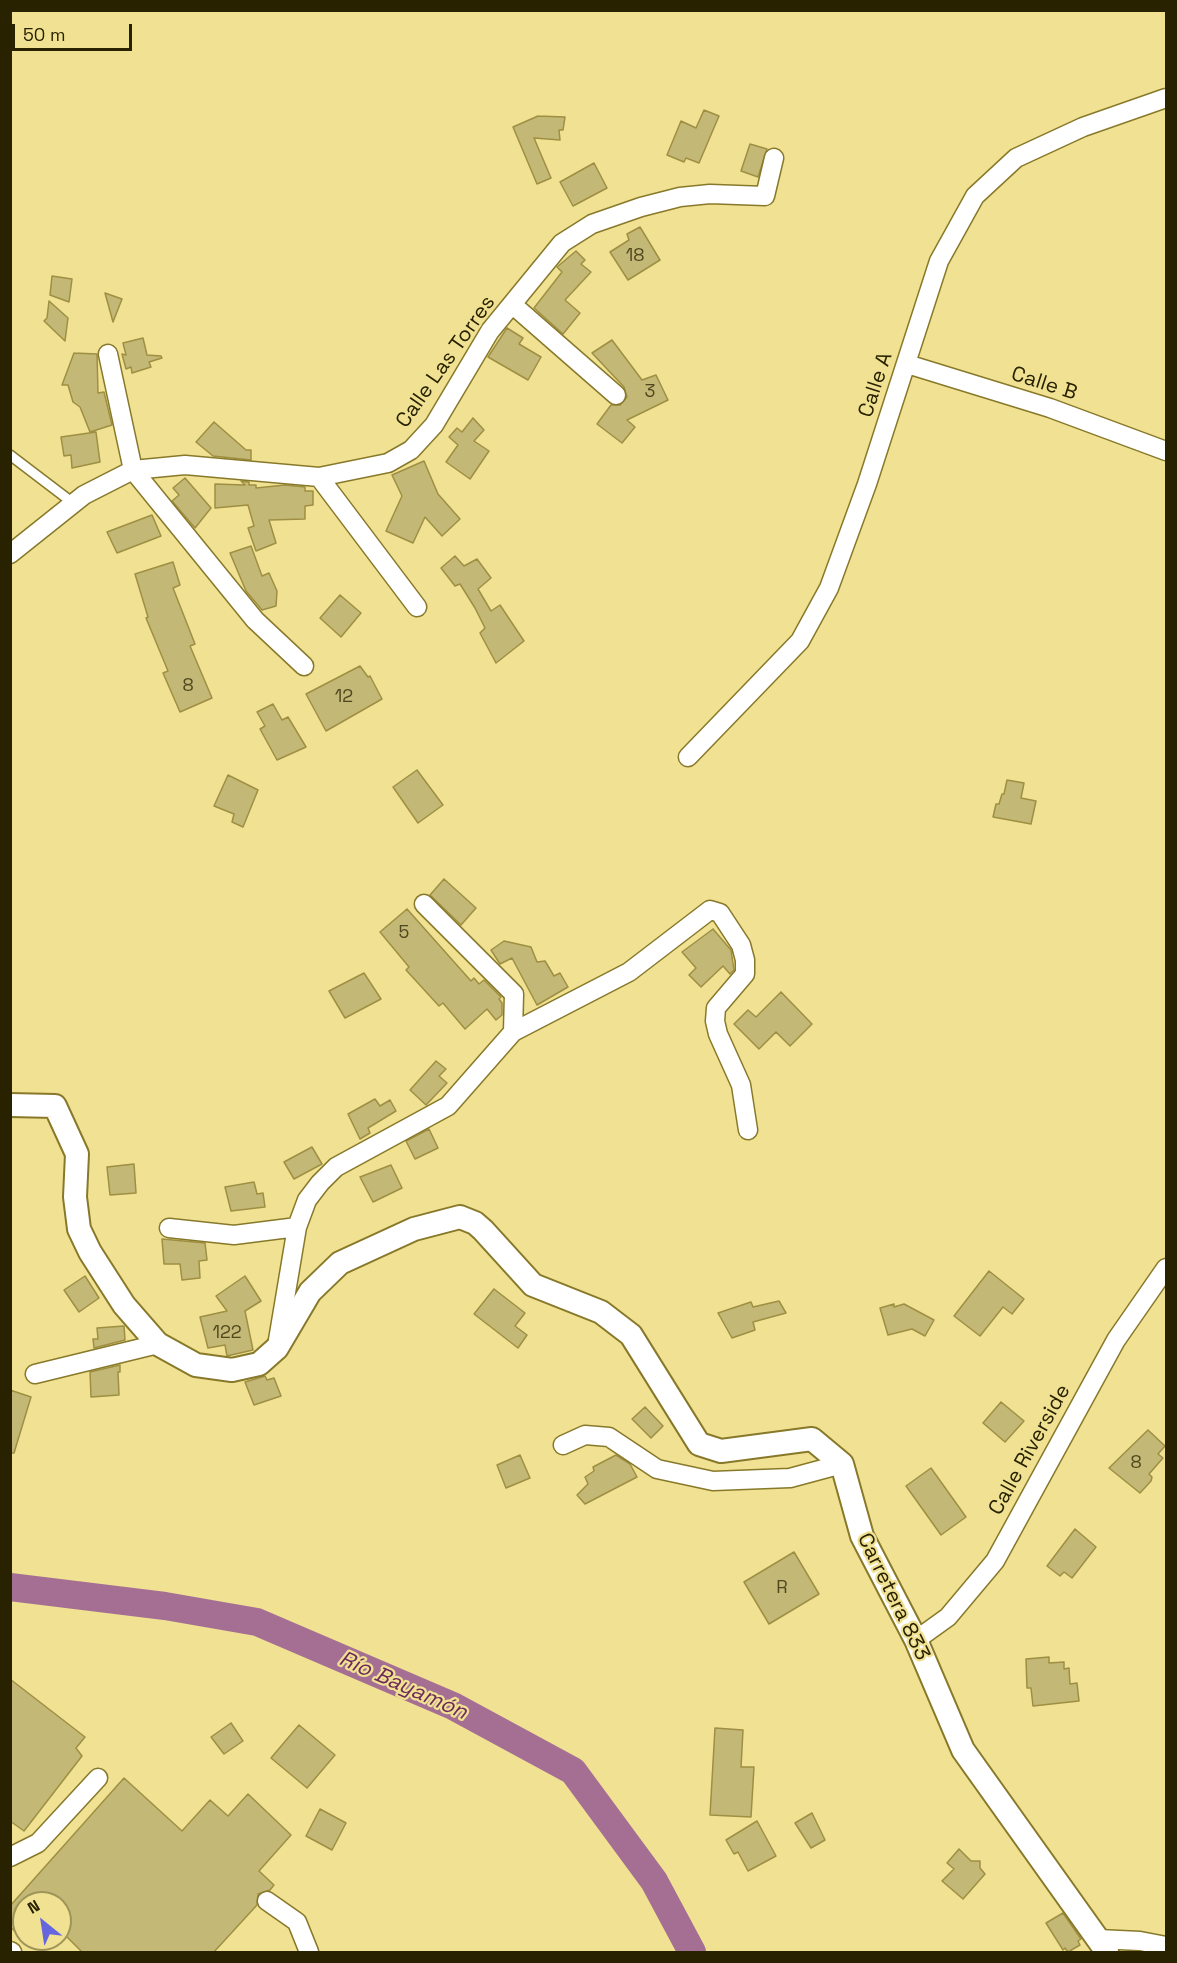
<!DOCTYPE html>
<html>
<head>
<meta charset="utf-8">
<style>
  body { margin:0 }
  #map { position:relative; width:1177px; height:1963px; overflow:hidden; background:#f0e193; font-family:"Space Grotesk",sans-serif }
  canvas { display:block }
  .frame { position:absolute; inset:0; border:12px solid #282201; pointer-events:none }
  .north { position:absolute; left:12px; top:1891px; width:60px; height:60px; box-sizing:border-box; background:#f0e193; border:2px solid #a09559; border-radius:50%; rotate:330deg; font-size:16px; font-weight:700; line-height:24px; text-align:center; color:#282201 }
  .north::after { content:''; display:block; margin:auto; width:21px; height:27px; background:#6565de; clip-path:polygon(50% 0,100% 100%,50% 72%,0 100%) }
  .scale { position:absolute; left:12px; top:24px; width:120px; height:27px; box-sizing:border-box; border:3px solid #282201; border-top:0; padding-left:8px; font-size:18px; line-height:21px; white-space:nowrap; color:#282201; -webkit-text-stroke:4px #f0e193; paint-order:stroke }
</style>
</head>
<body>
<div id="map">
<canvas width="1177" height="1963"></canvas>
<div class="frame"></div>
<div class="north">N</div>
<div class="scale">50 m</div>
</div>
<script>
const c = document.querySelector('canvas').getContext('2d');
c.lineJoin = 'round';
function shape(rows) {
  const path = new Path2D();
  for (const r of rows) {
    path.moveTo(r[0], r[1]);
    for (let i = 2; i < r.length; i += 2) path.lineTo(r[i], r[i + 1]);
  }
  return path;
}
function strokePath(path, color, width, dash) {
  c.strokeStyle = color;
  c.lineWidth = width;
  c.lineCap = dash ? 'butt' : 'round';
  c.setLineDash(dash || []);
  c.stroke(path);
}
function fill(path, color) {
  c.fillStyle = color;
  c.fill(path, 'evenodd');
}
function write(font, color, halo, rows, align = 'center') {
  c.font = font + ' "Space Grotesk",sans-serif';
  c.lineWidth = 4.5;
  c.setLineDash([]);
  c.textBaseline = 'middle';
  c.strokeStyle = halo;
  c.fillStyle = color;
  for (const [text, x, y, turn = 0] of rows) {
    c.save();
    c.translate(x, y);
    c.rotate((+turn || 0) * Math.PI / 180);
    c.textAlign = isNaN(turn) ? turn : align;
    if (halo) c.strokeText(text, 0, 0);
    c.fillText(text, 0, 0);
    c.restore();
  }
}
strokePath(shape([
  [10,1587,165,1606,257,1622,453,1706,573,1771,654,1881,692,1952]
]), '#a56f94', 28);
const building = shape([
  [704,110,719,116,699,163,686,158,684,162,667,155,681,121,696,128,704,110],
  [538,116,565,117,563,130,559,130,560,140,534,138,551,178,537,184,513,127,538,116],
  [750,144,767,149,758,177,741,171,750,144],
  [594,163,607,188,573,206,560,182,594,163],
  [640,227,660,260,628,280,610,252,629,240,627,234,640,227],
  [576,251,585,260,581,264,591,272,565,300,580,313,563,334,534,308,562,272,557,267,576,251],
  [52,276,72,279,69,302,50,295,52,276],
  [105,293,122,299,113,322,105,293],
  [49,301,68,318,65,341,44,321,47,318,49,301],
  [507,328,523,338,519,344,541,357,528,380,488,357,507,328],
  [143,338,147,355,161,356,162,358,149,362,151,367,132,373,131,367,126,369,122,354,126,355,123,343,143,338],
  [612,340,642,380,656,375,668,400,627,420,635,427,622,443,597,424,611,405,620,405,627,397,624,387,592,353,612,340],
  [74,353,97,354,98,393,104,392,112,425,90,432,80,407,73,402,68,385,62,385,74,353],
  [473,418,484,430,474,441,489,451,470,479,446,462,458,445,449,437,457,428,462,432,473,418],
  [214,422,246,450,251,450,251,460,213,456,196,442,214,422],
  [96,432,100,462,72,468,71,455,64,456,61,437,96,432],
  [424,461,438,494,460,519,442,536,425,517,413,543,386,531,402,496,392,475,424,461],
  [185,478,211,508,195,528,172,501,179,495,173,488,185,478],
  [241,481,249,482,249,485,256,485,256,488,285,485,305,487,305,491,313,491,313,505,305,506,305,519,269,520,276,543,256,551,248,528,254,526,248,505,215,508,215,484,245,485,241,481],
  [152,515,161,536,117,553,107,532,152,515],
  [251,546,262,576,269,573,277,591,276,606,262,610,246,591,230,553,251,546],
  [455,556,464,566,477,559,491,578,478,589,491,611,500,605,524,641,496,663,480,633,485,628,475,608,460,584,455,586,441,568,455,556],
  [173,562,180,585,173,588,195,644,190,646,212,698,180,712,163,673,168,671,146,618,148,617,135,574,173,562],
  [340,595,361,613,341,637,320,618,340,595],
  [360,666,368,677,370,676,382,699,326,731,306,694,360,666],
  [273,704,282,720,288,717,306,747,277,760,260,729,265,726,257,712,273,704],
  [417,770,443,805,418,823,393,787,417,770],
  [228,775,258,790,243,827,232,822,234,814,214,806,228,775],
  [1007,780,1024,783,1021,798,1036,801,1031,824,993,817,996,804,999,804,1002,794,1004,794,1007,780],
  [444,879,476,908,461,925,430,895,444,879],
  [407,909,471,981,474,978,479,984,484,980,501,997,499,999,502,1003,502,1015,496,1020,487,1009,465,1029,443,1003,439,1006,406,970,409,967,380,932,407,909],
  [713,929,731,950,734,970,730,974,723,966,701,987,689,975,696,968,682,952,713,929],
  [504,941,531,947,537,962,545,961,554,976,560,973,568,987,537,1005,512,958,500,964,491,950,504,941],
  [364,973,381,999,345,1018,329,991,364,973],
  [781,992,812,1024,790,1046,776,1032,759,1049,734,1024,748,1010,756,1017,781,992],
  [436,1061,446,1069,439,1076,447,1083,426,1105,410,1090,436,1061],
  [375,1099,380,1106,390,1100,396,1111,368,1128,370,1133,360,1139,348,1114,375,1099],
  [429,1129,438,1148,415,1159,406,1141,429,1129],
  [312,1147,322,1164,294,1179,284,1162,312,1147],
  [134,1164,136,1193,110,1195,107,1167,134,1164],
  [391,1165,402,1188,373,1202,360,1177,391,1165],
  [254,1182,257,1194,263,1193,265,1207,231,1211,225,1187,254,1182],
  [162,1239,205,1243,207,1260,199,1261,200,1278,182,1280,180,1264,164,1264,162,1239],
  [989,1271,1024,1299,1012,1314,1003,1307,980,1336,954,1316,989,1271],
  [85,1276,99,1298,79,1312,64,1290,85,1276],
  [245,1276,261,1301,245,1311,253,1350,227,1356,225,1345,208,1348,200,1317,227,1311,216,1296,245,1276],
  [494,1289,525,1313,515,1326,527,1335,518,1348,474,1314,494,1289],
  [779,1301,786,1313,753,1322,755,1330,732,1338,718,1313,751,1302,753,1307,779,1301],
  [894,1304,894,1307,904,1304,934,1320,925,1336,912,1329,888,1335,880,1308,894,1304],
  [124,1326,125,1340,94,1348,93,1339,98,1339,97,1328,124,1326],
  [120,1365,120,1372,118,1372,119,1395,91,1397,90,1372,120,1365],
  [265,1376,267,1380,274,1378,281,1396,254,1405,245,1382,265,1376],
  [10,1390,31,1397,14,1453,10,1453,10,1390],
  [1001,1402,1024,1421,1005,1442,983,1423,1001,1402],
  [645,1407,663,1426,651,1438,632,1419,645,1407],
  [1148,1430,1165,1446,1158,1454,1163,1458,1149,1474,1152,1477,1151,1481,1140,1493,1109,1468,1148,1430],
  [520,1455,530,1478,506,1488,497,1465,520,1455],
  [616,1455,630,1464,637,1477,585,1504,577,1495,588,1484,585,1477,594,1471,593,1467,616,1455],
  [931,1468,966,1517,941,1535,906,1486,931,1468],
  [1075,1529,1096,1547,1072,1578,1064,1572,1060,1576,1047,1566,1075,1529],
  [794,1552,819,1594,769,1624,744,1582,794,1552],
  [1049,1657,1049,1663,1064,1662,1064,1669,1069,1668,1070,1684,1077,1683,1079,1701,1033,1706,1031,1688,1027,1688,1026,1659,1049,1657],
  [10,1679,85,1737,76,1748,82,1756,24,1831,10,1821,10,1679],
  [231,1723,243,1741,224,1754,211,1737,231,1723],
  [299,1725,335,1755,307,1788,271,1758,299,1725],
  [715,1728,743,1730,741,1767,754,1767,751,1817,710,1815,715,1728],
  [124,1778,182,1831,210,1800,228,1816,248,1794,291,1835,259,1871,274,1885,270,1890,258,1894,257,1905,213,1953,83,1953,60,1930,60,1903,24,1903,24,1939,10,1927,10,1906,124,1778],
  [320,1809,346,1823,332,1850,306,1836,320,1809],
  [812,1813,825,1840,811,1848,795,1823,812,1813],
  [757,1821,776,1856,748,1871,738,1852,734,1854,726,1840,757,1821],
  [959,1849,971,1861,980,1861,980,1868,985,1874,963,1899,942,1881,954,1869,947,1863,959,1849],
  [1063,1913,1081,1939,1078,1941,1080,1945,1068,1952,1065,1948,1063,1950,1046,1923,1063,1913]
]);
fill(building, '#c4b877');
strokePath(building, '#9e8f42', 1.5);
const service = shape([
  [10,455,73,503]
]);
const minor = shape([
  [513,305,616,395],
  [108,354,133,470,255,620,304,666],
  [907,364,1050,408,1166,451],
  [319,477,417,607],
  [10,554,84,495,133,470,185,465,319,477,388,463,411,450,434,425,490,331,562,243,592,224,641,207,680,197,710,194,765,196,774,158],
  [688,757,800,641,829,588,867,484,939,261,975,196,1016,158,1083,127,1166,98],
  [424,904,514,994,513,1032],
  [169,1228,234,1235,297,1227],
  [278,1340,297,1227,307,1200,320,1183,336,1167,448,1106,513,1032,629,972,710,910,720,913,741,945,745,960,745,974,716,1008,715,1021,718,1034,741,1085,748,1130],
  [35,1374,158,1344],
  [563,1445,585,1435,609,1437,657,1469,713,1481,790,1478,842,1464],
  [916,1640,948,1617,995,1561,1116,1340,1166,1268],
  [10,1857,38,1843,98,1778],
  [267,1901,297,1922,309,1952],
  [1098,1939,1140,1941,1166,1946],
  [10,1951,12,1952]
]);
const tertiary = shape([
  [10,1105,55,1106,77,1154,75,1197,79,1229,90,1252,124,1305,158,1344,196,1365,232,1370,259,1364,277,1348,310,1292,340,1263,414,1229,460,1217,475,1223,483,1230,533,1285,601,1312,631,1335,699,1444,721,1451,812,1439,842,1464,862,1536,916,1640,963,1750,1107,1952]
]);
strokePath(service, '#88792a', 12);
strokePath(minor, '#88792a', 21);
strokePath(tertiary, '#88792a', 26);
strokePath(service, '#fff', 9);
strokePath(minor, '#fff', 18);
strokePath(tertiary, '#fff', 22);
write('18px', '#4f481e', null, [
  ["18",635,256],
  ["3",650,392],
  ["8",188,686],
  ["12",344,697],
  ["5",404,933],
  ["122",227,1333],
  ["8",1136,1463],
  ["R",782,1588]
]);
write('21px', '#282201', '#f0e193', [
  ["Calle Las Torres",446,362,-55],
  ["Calle B",1044,384,18],
  ["Calle A",876,385,-72],
  ["Calle Riverside",1030,1450,-61],
  ["Carretera 833",893,1597,64]
]);
write('italic 22px', '#6e2a5c', '#f0e193', [
  ["Río Bayamón",403,1686,24]
]);
</script>
</body>
</html>
